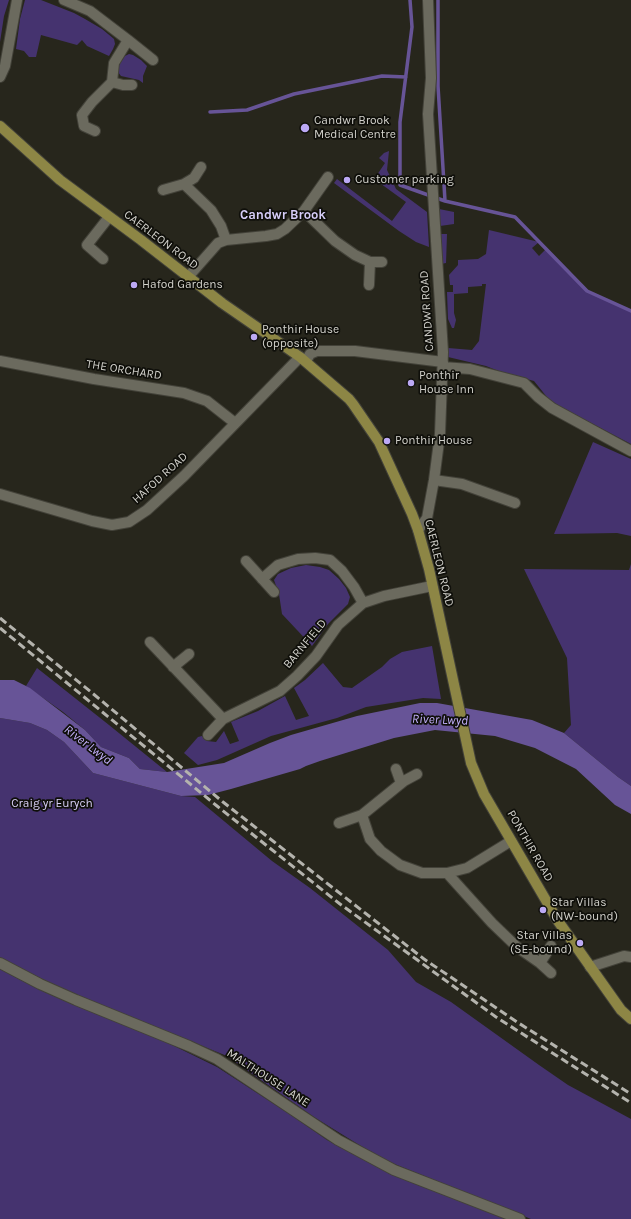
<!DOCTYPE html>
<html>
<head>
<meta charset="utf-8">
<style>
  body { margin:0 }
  canvas { display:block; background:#27261c }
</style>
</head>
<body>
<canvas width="631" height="1219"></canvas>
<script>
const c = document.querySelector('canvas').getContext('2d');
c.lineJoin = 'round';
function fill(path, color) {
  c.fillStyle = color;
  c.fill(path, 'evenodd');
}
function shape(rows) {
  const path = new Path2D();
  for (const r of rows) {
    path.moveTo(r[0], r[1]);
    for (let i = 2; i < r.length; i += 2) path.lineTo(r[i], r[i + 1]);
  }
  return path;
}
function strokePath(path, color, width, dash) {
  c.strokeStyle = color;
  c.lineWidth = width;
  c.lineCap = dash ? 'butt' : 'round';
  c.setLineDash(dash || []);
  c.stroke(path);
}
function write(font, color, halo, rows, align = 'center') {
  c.font = font + ' Karla,sans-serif';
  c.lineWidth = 3.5;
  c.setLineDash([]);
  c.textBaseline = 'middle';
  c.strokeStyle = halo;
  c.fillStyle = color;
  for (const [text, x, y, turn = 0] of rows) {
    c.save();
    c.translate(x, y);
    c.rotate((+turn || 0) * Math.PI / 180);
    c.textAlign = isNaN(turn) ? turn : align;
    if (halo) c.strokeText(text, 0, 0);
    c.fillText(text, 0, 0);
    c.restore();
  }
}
fill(shape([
  [0,0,9,0,4,16,0,42],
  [25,0,41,0,74,13,85,19,102,29,114,39,115,44,113,49,109,56,87,46,82,40,77,45,41,35,36,57,29,57,24,51,16,49,20,19],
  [129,54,133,55,141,60,147,66,143,76,143,83,139,80,121,76,118,72,119,64,125,56],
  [389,151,387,170,396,189,427,212,429,247,416,242,399,231,334,183,337,179,392,221,406,202,377,181,380,177,377,175,385,163,379,158,384,153],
  [439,209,454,212,454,224,440,226],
  [489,230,539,242,532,248,539,256,546,249,587,291,631,311,631,444,551,402,534,381,501,372,486,366,448,357,448,348,472,350,479,341,486,284,482,284,482,286,468,287,468,293,454,294,454,313,456,320,454,328,452,328,448,319,447,292,453,292,453,285,450,285,449,275,458,265,458,260,478,259,486,254],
  [440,234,447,234,446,263,441,264],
  [593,442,631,459,631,536,617,533,554,534],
  [631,564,631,786,618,777,564,733,571,725,567,658,524,569,629,570],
  [306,565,320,567,329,570,339,579,346,588,350,597,348,604,328,624,312,646,282,614,279,594,274,580,278,574,291,568],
  [432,646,441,699,423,698,366,707,337,718,271,736,217,760,198,765,184,753,198,737,202,736,207,741,216,742,224,731,230,744,239,741,231,722,258,711,285,696,296,720,309,716,294,688,305,680,323,663,343,687,352,688,382,667,390,659,402,652],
  [37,668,109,725,167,772,140,769,129,758,101,747,85,730,63,712,26,686],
  [0,718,30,723,47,730,64,742,93,773,181,796,195,797,272,861,310,888,388,950,416,982,451,1002,539,1065,568,1085,631,1119,631,1219,531,1219,382,1159,314,1117,248,1071,227,1056,62,989,0,958],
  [0,969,25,982,162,1040,217,1067,291,1115,327,1140,384,1170,485,1209,505,1219,0,1219]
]), '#45336f');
fill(shape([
  [0,680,14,680,30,688,85,730,101,747,129,758,140,769,167,772,224,763,270,743,291,735,357,716,420,703,437,703,532,720,564,733,618,777,631,786,631,814,615,805,576,769,535,748,495,736,435,730,394,738,320,761,306,766,300,769,231,789,208,795,181,796,93,773,64,742,47,730,30,723,0,718]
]), '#675497');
strokePath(shape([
  [410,0,412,27,400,122,400,185,445,201,515,217,587,291,631,311],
  [438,0,438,86,445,201],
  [210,112,247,110,294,94,382,76,406,77]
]), '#675497', 3.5);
const minor = shape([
  [64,0,90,11,128,40,114,63,112,82,92,102,82,115,84,126,95,131],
  [128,40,153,60],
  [0,77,5,66,17,0],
  [112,82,123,85,132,85],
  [184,184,194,178,201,167],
  [163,190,184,184,211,210,221,226,226,240],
  [304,211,335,241,355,255,370,262,382,262],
  [103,259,87,245,109,217],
  [188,277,218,243,226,240,266,236,277,234,285,229,304,211,328,177],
  [369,285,370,262],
  [0,361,94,379,184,393,207,401,235,423],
  [306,361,310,354,317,351,355,351,443,362],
  [443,367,470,369,524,383,538,397,552,408,631,451],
  [434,480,462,484,515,503],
  [0,494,92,521,112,525,129,522,147,510,184,476,300,357],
  [418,530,427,518,434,480,440,434,443,352,428,114,431,78,428,0],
  [246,561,274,592],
  [262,579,278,565,298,559,315,558,330,560,342,571,354,587,363,603],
  [150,642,223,719,280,691,297,676,316,656,338,625,363,603,384,596,432,586],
  [173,667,189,654],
  [208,735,223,719],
  [396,769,401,783],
  [417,774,404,781,362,815,370,839,381,851,400,865,422,873,447,873,467,868,511,841],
  [339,823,362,815],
  [447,873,492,923,517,947,540,963,551,973],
  [0,963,40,984,76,1000,189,1046,217,1059,338,1140,394,1170,520,1219],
  [540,963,551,946],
  [590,967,624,956,631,957]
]);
const major = shape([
  [0,126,60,180,141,240,222,303,300,357,349,399,353,404,379,442,412,514,418,530,429,569,471,763,484,794,558,921,621,1010,631,1019]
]);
strokePath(minor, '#434239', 12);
strokePath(major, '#434239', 12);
strokePath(minor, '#6b6a5e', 10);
strokePath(major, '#8d8645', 10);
strokePath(shape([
  [0,618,91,692,223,802,424,959,517,1022,631,1094],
  [0,628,217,806,340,904,496,1017,631,1103]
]), '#b4b3ad', 3, [8, 4]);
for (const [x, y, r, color] of [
  [305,128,5,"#bca9f5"],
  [347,180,4,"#bca9f5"],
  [134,285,4,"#bca9f5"],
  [254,337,4,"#bca9f5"],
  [411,383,4,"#bca9f5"],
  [387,441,4,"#bca9f5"],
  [543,910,4,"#bca9f5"],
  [580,943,4,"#bca9f5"]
]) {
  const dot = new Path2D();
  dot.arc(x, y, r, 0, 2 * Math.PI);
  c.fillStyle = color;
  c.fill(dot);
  strokePath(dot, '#0f0f0a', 1.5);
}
write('12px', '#d3d2cc', '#0f0f0a', [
  ["Candwr Brook",314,121],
  ["Medical Centre",314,135],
  ["Customer parking",355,180],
  ["Hafod Gardens",142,285],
  ["Ponthir House",262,330],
  ["(opposite)",262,344],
  ["Ponthir",419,376],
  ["House Inn",419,390],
  ["Ponthir House",395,441],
  ["Star Villas",551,903],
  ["(NW-bound)",551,917],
  ["Star Villas",572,936,"right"],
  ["(SE-bound)",572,950,"right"]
], 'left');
write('12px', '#d3d2cc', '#0f0f0a', [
  ["CAERLEON ROAD",161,240,37],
  ["CANDWR ROAD",427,311,-94],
  ["THE ORCHARD",124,370,9],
  ["HAFOD ROAD",160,478,-42],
  ["CAERLEON ROAD",439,563,76],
  ["BARNFIELD",305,644,-50],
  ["PONTHIR ROAD",530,846,60],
  ["MALTHOUSE LANE",268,1078,33]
]);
write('12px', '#d7cef5', '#0f0f0a', [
  ["Craig yr Eurych",52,804]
]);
write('bold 13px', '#d6cdf8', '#0f0f0a', [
  ["Candwr Brook",283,215]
]);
write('italic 13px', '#c4b1fd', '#0f0f0a', [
  ["River Lwyd",440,720,2],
  ["River Lwyd",88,745,37]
]);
</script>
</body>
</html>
